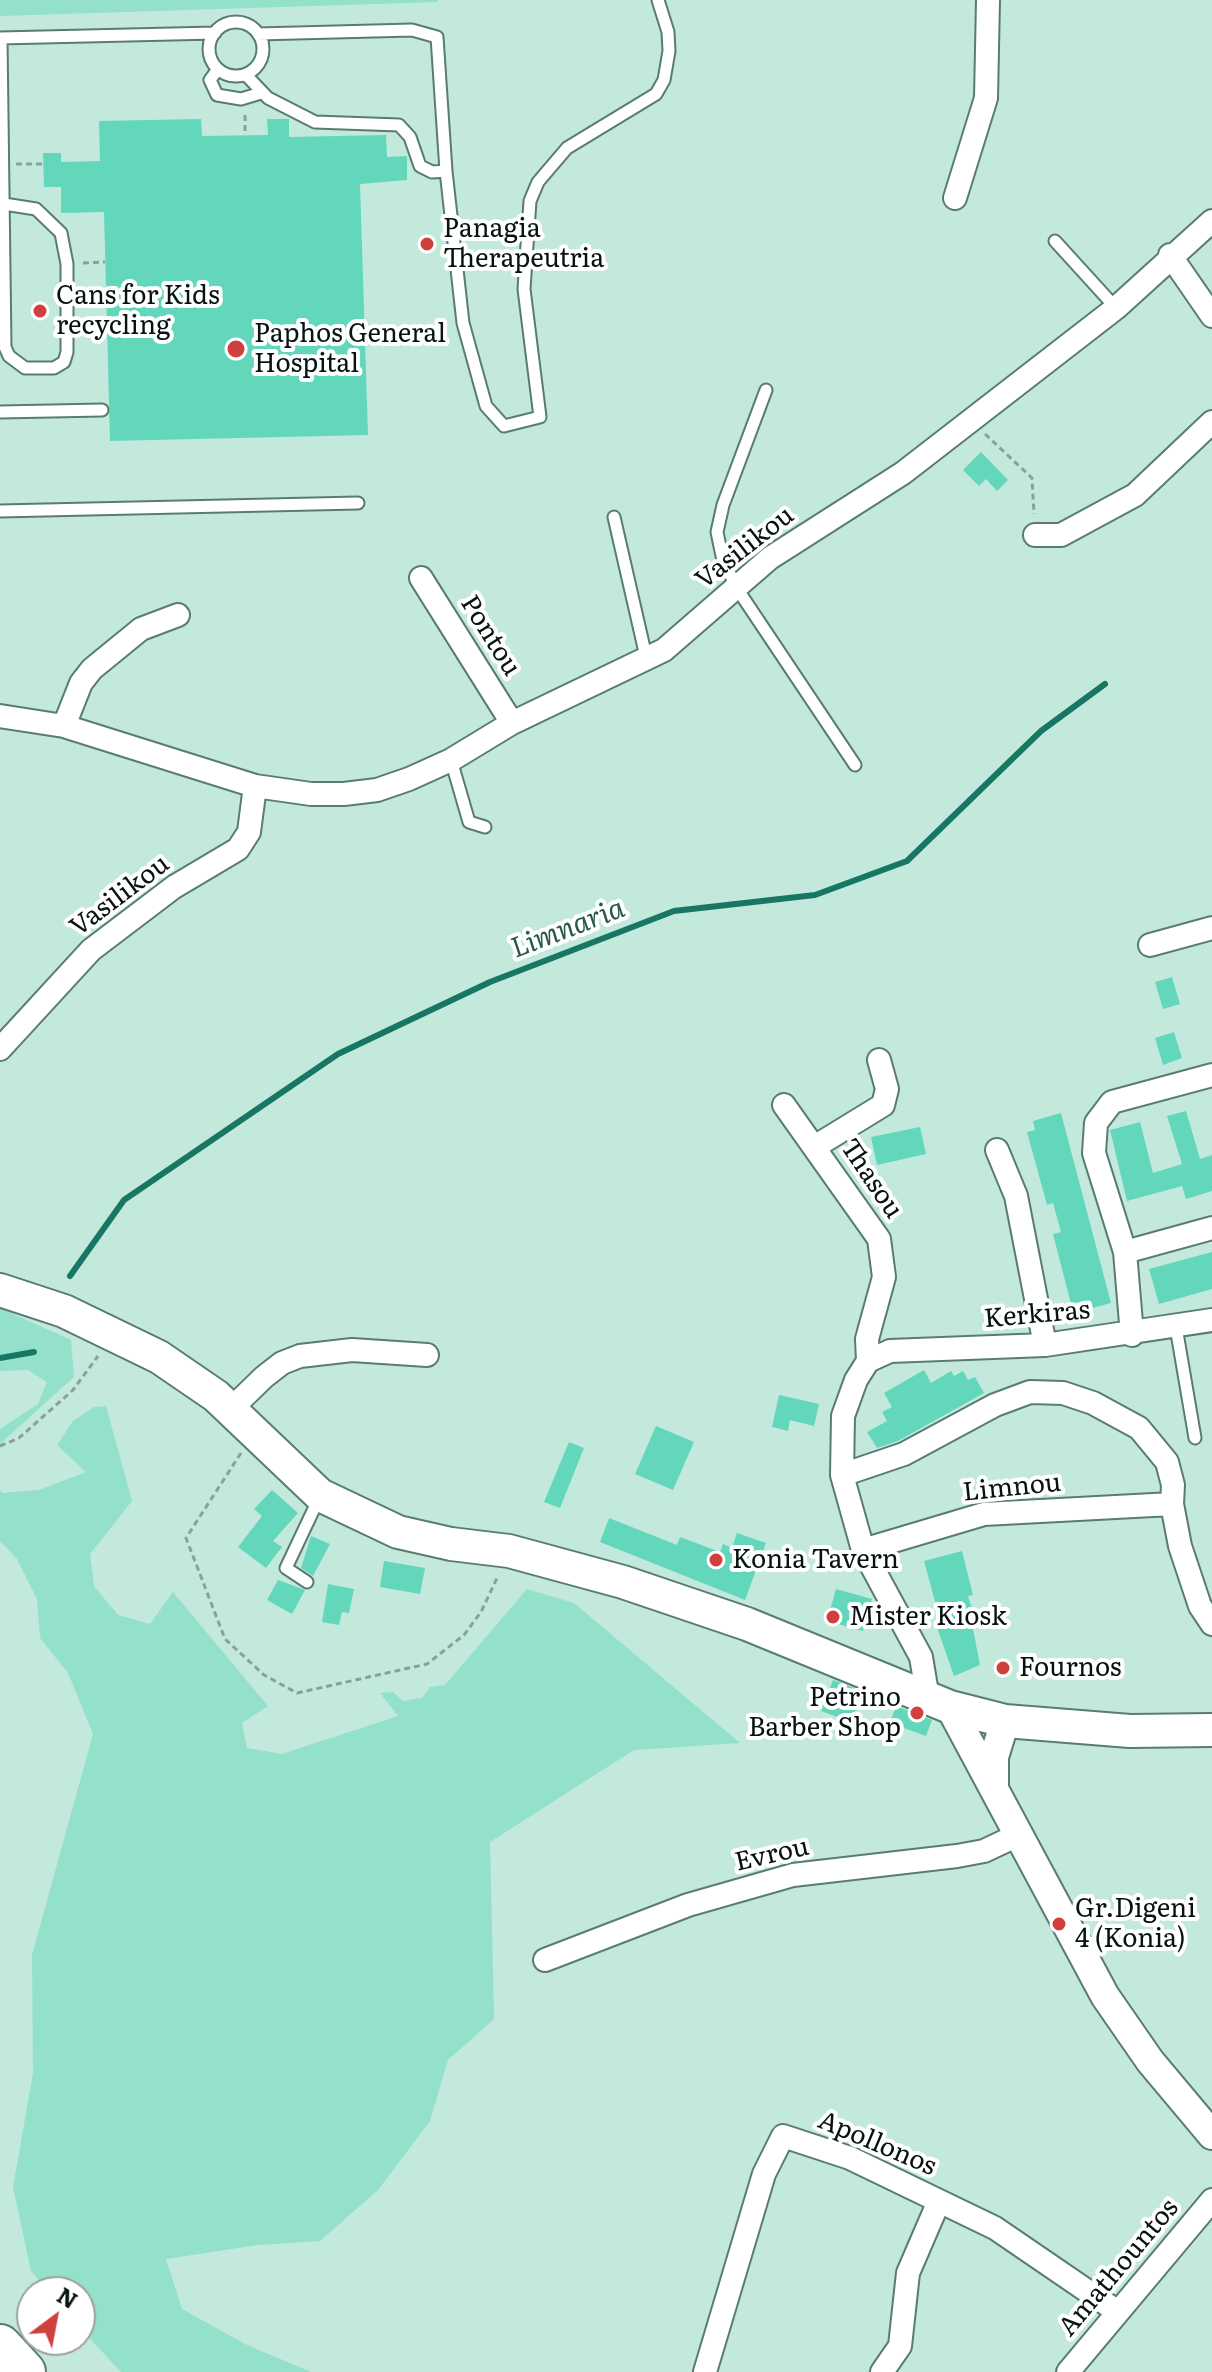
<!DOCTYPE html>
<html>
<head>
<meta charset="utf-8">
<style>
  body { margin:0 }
  #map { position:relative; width:1212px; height:2372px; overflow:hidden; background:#c3e9dd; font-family:Literata,serif }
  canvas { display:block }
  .north { position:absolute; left:16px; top:2276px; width:80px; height:80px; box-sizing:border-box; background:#fff; border:2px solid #9ba19f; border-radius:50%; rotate:32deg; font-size:22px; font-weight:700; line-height:32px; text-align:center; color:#061310 }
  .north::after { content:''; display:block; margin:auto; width:28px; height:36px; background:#cf403e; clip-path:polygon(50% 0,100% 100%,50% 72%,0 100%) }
</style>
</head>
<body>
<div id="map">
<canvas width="1212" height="2372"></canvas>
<div class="north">N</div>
</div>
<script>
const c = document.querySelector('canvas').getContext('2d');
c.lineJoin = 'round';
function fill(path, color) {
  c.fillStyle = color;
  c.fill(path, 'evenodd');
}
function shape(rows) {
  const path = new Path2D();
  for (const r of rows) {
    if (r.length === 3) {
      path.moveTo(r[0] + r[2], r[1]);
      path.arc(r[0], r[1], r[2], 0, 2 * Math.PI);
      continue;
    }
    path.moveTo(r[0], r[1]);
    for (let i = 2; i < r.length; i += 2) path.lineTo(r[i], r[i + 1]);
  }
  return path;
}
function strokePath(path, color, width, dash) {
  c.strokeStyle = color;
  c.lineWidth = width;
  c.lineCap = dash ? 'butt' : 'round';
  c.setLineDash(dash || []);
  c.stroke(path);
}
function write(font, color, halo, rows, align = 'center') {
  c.font = font + ' Literata,serif';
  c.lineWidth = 8;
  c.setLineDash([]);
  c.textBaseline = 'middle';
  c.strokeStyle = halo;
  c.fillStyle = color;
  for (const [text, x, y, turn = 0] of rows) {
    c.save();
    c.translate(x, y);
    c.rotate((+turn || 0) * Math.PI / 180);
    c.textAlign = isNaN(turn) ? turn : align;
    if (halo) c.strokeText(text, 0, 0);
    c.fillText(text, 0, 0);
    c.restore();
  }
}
fill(shape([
  [0,0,438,0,438,2,0,16],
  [0,1308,71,1340,74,1377,0,1444,0,1429,38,1404,47,1382,28,1370,0,1371],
  [106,1406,132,1501,90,1554,94,1586,118,1615,150,1624,173,1592,268,1706,242,1723,247,1748,282,1754,398,1716,380,1693,393,1692,403,1701,422,1698,430,1687,445,1685,527,1589,574,1603,740,1743,634,1750,490,1842,494,2019,448,2060,430,2121,378,2190,320,2241,258,2245,166,2259,182,2309,245,2344,311,2372,121,2372,80,2328,80,2292,49,2292,31,2271,13,2187,33,2073,32,1955,93,1734,68,1673,40,1638,37,1599,17,1559,0,1541,0,1490,2,1493,39,1490,86,1472,57,1445,73,1421,94,1407]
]), '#93e0cb');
strokePath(shape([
  [70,1276,124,1200,338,1054,490,982,674,911,815,895,907,861,1041,731,1105,684],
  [0,1358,34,1352]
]), '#187764', 6);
fill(shape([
  [201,119,202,136,268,135,267,119,289,119,289,137,386,135,387,157,407,156,407,180,360,184,368,435,110,441,104,212,61,213,61,187,44,187,43,153,61,153,61,162,100,161,99,121],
  [981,452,1008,480,997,491,986,479,979,486,963,470],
  [1172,977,1180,1004,1163,1009,1155,982],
  [1174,1032,1182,1058,1163,1065,1155,1038],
  [1186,1111,1200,1159,1212,1155,1212,1191,1186,1199,1182,1186,1127,1201,1110,1130,1140,1122,1153,1173,1182,1164,1167,1116],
  [1061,1113,1111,1303,1081,1311,1079,1302,1071,1304,1053,1234,1061,1232,1053,1203,1047,1205,1027,1132,1035,1130,1033,1121],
  [920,1127,926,1154,877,1165,871,1137],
  [1212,1252,1212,1289,1159,1304,1149,1269],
  [924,1370,931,1383,951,1371,954,1376,963,1371,968,1380,975,1377,984,1393,898,1441,877,1448,867,1432,887,1421,882,1412,892,1407,884,1393],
  [779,1395,819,1404,814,1426,790,1420,788,1431,772,1427],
  [656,1426,694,1442,673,1490,635,1474],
  [569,1442,584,1448,560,1508,544,1502],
  [272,1490,298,1513,273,1541,282,1547,266,1568,238,1547,262,1516,254,1509],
  [609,1518,677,1545,680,1537,720,1552,723,1544,732,1548,737,1533,766,1543,745,1600,600,1542],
  [311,1536,330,1544,313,1576,301,1568],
  [962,1551,973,1595,968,1596,978,1626,973,1629,980,1665,954,1676,935,1622,940,1620,924,1561],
  [384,1561,425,1568,420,1594,380,1587],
  [278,1580,305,1590,292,1614,267,1600],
  [328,1584,354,1589,349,1613,342,1612,339,1625,322,1622],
  [836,1589,872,1599,863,1631,827,1621],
  [833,1680,862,1691,851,1722,821,1711],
  [896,1706,932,1720,926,1736,890,1723]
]), '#63d7bb');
const service = shape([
  [236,49,27],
  [258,34,412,30,437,37,446,171,463,323,486,406,504,426,540,417,524,289,530,201,538,182,567,148,656,94,664,80,669,51,668,32,658,0],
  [0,38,215,33],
  [1,38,5,347,9,356,25,368,54,368,64,362,67,352,67,264,61,233,36,209,4,204],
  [218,69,210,80,217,95,241,99,261,93],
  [246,75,268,98,315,122,399,125,410,137,420,166,432,172,446,171],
  [1055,241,1116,308],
  [766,390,723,505,717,532,722,556,736,587,855,765],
  [0,412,102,410],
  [0,511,358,503],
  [614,517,647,661],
  [451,760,469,822,485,827],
  [1176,1327,1195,1438],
  [307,1582,286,1568,320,1496]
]);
const minor = shape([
  [955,198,986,98,988,0],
  [1170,255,1212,316],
  [1035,535,1061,535,1135,495,1212,422],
  [421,578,512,723],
  [0,716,64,726,255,786,311,794,344,794,377,790,409,779,451,760,512,723,664,650,770,558,903,473,1116,308,1212,221],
  [64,726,81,683,92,669,141,629,178,615],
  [1150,945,1212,928],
  [0,1049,91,950,174,887,238,849,249,832,255,786],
  [784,1105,879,1239,884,1277,867,1339,868,1361,856,1380,843,1416,842,1475,863,1550,921,1657,928,1699],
  [816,1146,883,1105,887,1089,879,1060],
  [997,1150,1016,1196,1045,1345],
  [1125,1252,1212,1228],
  [1132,1335,1125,1252,1094,1153,1096,1123,1112,1102,1212,1075],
  [868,1361,890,1351,1045,1345,1212,1320],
  [231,1409,264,1377,282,1363,300,1356,352,1350,427,1355],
  [842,1475,904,1454,995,1405,1030,1392,1063,1393,1093,1403,1139,1428,1167,1462,1173,1485,1172,1504,1180,1546,1200,1606,1212,1624],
  [863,1550,984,1514,1172,1504],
  [545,1960,688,1905,793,1875,957,1856,984,1851,1018,1835],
  [705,2372,764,2174,783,2136,850,2158,995,2228,1118,2312],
  [882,2372,900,2346,908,2273,939,2201],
  [1068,2372,1212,2200]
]);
const tertiary = shape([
  [950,1707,1105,1996,1150,2061,1212,2135],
  [994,1787,994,1757,1005,1721]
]);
const secondary = shape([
  [0,1290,64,1311,159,1357,216,1396,320,1495,398,1532,451,1544,509,1551,623,1582,747,1624,950,1707,1005,1721,1130,1731,1212,1730]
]);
const motorway = shape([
  [0,2346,24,2372]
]);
strokePath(service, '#597c72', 15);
strokePath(minor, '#597c72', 26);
strokePath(tertiary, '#597c72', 32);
strokePath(secondary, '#597c72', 36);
strokePath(motorway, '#597c72', 46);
strokePath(shape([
  [245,115,245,135],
  [16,164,43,164],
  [83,263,105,262],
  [985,434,1032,478,1034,514],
  [0,1446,19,1438,73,1390,98,1356],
  [241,1453,186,1538,225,1639,264,1675,297,1693,427,1664,464,1635,481,1612,498,1576]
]), '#86a39a', 3, [6, 4]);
strokePath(service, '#fff', 11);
strokePath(minor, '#fff', 22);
strokePath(tertiary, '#fff', 28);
strokePath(secondary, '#fff', 32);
strokePath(motorway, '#fff', 42);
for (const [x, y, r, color] of [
  [427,244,8,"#cf403e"],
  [40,311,8,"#cf403e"],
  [236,349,10,"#cf403e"],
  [716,1560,8,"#cf403e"],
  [833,1617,8,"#cf403e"],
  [1003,1668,8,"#cf403e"],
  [917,1713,8,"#cf403e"],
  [1059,1924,8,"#cf403e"]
]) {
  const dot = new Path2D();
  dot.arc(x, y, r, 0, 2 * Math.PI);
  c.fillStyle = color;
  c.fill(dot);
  strokePath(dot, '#fff', 3);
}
write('26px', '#061310', '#fff', [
  ["Panagia",443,229],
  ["Therapeutria",443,259],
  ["Cans for Kids",56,296],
  ["recycling",56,326],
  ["Paphos General",254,334],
  ["Hospital",254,364],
  ["Konia Tavern",732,1560],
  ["Mister Kiosk",849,1617],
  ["Fournos",1019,1668],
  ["Petrino",901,1698,"right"],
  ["Barber Shop",901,1728,"right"],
  ["Gr.Digeni",1075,1909],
  ["4 (Konia)",1075,1939]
], 'left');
write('26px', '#061310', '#fff', [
  ["Vasilikou",745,548,-38],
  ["Pontou",490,636,58],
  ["Vasilikou",120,896,-37],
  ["Thasou",871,1179,56],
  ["Kerkiras",1037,1315,-5],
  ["Limnou",1012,1488,-6],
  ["Evrou",772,1855,-13],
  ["Apollonos",877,2144,23],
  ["Amathountos",1119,2268,-50]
]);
write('italic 28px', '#28594d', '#fff', [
  ["Limnaria",568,929,-21]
]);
</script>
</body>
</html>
